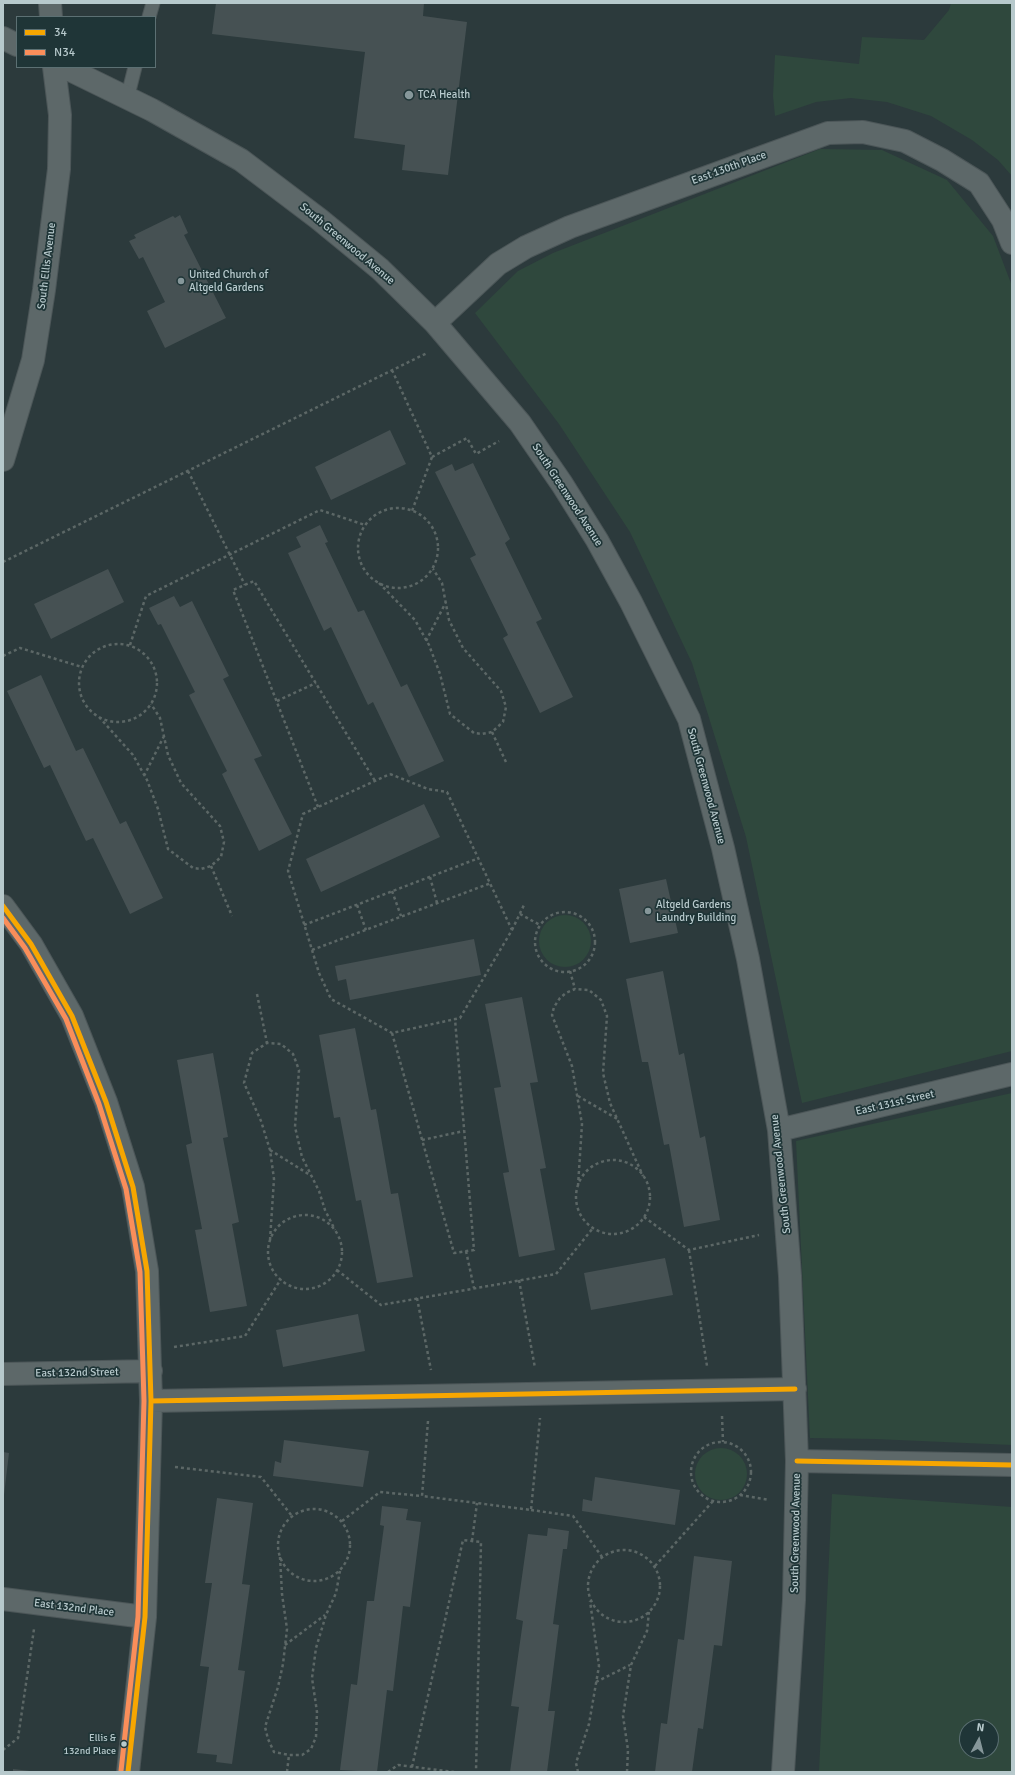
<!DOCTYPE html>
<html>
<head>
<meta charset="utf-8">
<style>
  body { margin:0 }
  #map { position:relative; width:1015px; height:1775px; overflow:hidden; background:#2c3a3c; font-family:Signika,sans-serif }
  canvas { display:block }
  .frame { position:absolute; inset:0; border:4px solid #b7c9cc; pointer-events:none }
  .legend { position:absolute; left:16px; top:16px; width:140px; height:52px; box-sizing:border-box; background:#1f3537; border:1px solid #5c7073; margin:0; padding:5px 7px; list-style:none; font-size:12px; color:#b7c9cc }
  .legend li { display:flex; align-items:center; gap:8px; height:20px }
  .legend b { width:20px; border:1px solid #5c7073 }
  .north { position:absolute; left:959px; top:1719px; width:40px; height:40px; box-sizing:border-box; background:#1f3537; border:1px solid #5c7073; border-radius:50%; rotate:7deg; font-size:11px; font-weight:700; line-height:16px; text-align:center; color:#b7c9cc }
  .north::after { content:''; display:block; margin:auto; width:14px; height:18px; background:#86979a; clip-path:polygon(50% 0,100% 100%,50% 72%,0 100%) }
</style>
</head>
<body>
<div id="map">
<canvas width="1015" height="1775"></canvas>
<div class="frame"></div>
<ul class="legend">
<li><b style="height:5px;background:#f7a600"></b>34</li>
<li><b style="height:5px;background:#fa8e5a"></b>N34</li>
</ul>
<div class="north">N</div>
</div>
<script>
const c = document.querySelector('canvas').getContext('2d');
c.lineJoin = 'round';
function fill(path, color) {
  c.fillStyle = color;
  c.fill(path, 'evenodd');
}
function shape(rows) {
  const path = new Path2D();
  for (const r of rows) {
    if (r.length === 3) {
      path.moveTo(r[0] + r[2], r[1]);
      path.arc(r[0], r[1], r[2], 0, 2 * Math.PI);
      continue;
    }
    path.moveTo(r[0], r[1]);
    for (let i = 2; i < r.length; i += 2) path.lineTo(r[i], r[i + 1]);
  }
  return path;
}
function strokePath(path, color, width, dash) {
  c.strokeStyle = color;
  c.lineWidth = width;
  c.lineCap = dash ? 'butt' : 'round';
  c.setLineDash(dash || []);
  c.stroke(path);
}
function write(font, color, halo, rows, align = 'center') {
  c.font = font + ' Signika,sans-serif';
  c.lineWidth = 3.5;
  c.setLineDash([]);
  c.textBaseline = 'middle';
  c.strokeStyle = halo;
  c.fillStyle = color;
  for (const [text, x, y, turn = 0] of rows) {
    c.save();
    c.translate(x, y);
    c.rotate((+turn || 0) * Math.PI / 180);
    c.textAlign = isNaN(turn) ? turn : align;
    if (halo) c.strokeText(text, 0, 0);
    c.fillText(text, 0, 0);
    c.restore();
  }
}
fill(shape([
  [951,3,1012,3,1012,176,998,160,972,140,931,116,887,102,851,98,816,102,775,116,773,96,775,55,859,64,862,37,924,40,949,10],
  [820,149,882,150,947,180,993,236,1012,286,1012,1051,802,1103,746,837,692,663,630,532,559,424,475,313,518,271,553,253],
  [565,941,26],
  [1012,1093,1012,1445,875,1439,810,1438,796,1141],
  [721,1474,26],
  [832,1494,1012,1507,1012,1772,819,1772],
  [967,1727,991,1727,991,1751,967,1751]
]), '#2f483d');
fill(shape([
  [216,3,424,3,423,16,467,22,448,175,402,170,405,145,354,138,365,52,212,34],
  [180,215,188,233,184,235,226,318,165,348,147,311,165,302,143,257,139,259,129,241,136,238,134,235,173,216,175,218],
  [390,430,406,464,331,500,315,467],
  [473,463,510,539,505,543,542,619,536,622,573,697,540,713,503,638,508,635,470,558,476,555,435,472,452,464,455,471],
  [320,525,328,542,325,543,358,612,364,610,401,687,407,684,444,761,409,777,373,702,368,705,331,627,324,631,288,553,301,547,296,537],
  [108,569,124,602,51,639,34,604],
  [174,596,180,607,192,601,229,676,223,679,262,756,254,759,292,834,259,851,222,774,227,771,189,695,195,692,161,624,158,625,149,608],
  [41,675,76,751,83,748,120,824,126,821,163,898,130,914,93,838,86,841,50,765,44,768,7,691],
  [424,804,440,837,321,892,306,859],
  [666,879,678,933,630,943,619,889],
  [474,939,481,975,350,1000,346,979,338,981,335,966],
  [663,971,679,1055,684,1053,700,1138,705,1136,720,1220,684,1227,669,1144,664,1145,648,1062,642,1062,626,979],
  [522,997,538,1082,530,1083,546,1168,540,1169,555,1250,519,1257,503,1173,509,1172,494,1088,501,1087,485,1004],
  [355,1028,371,1110,376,1109,391,1194,398,1193,413,1277,377,1283,361,1200,356,1201,340,1117,334,1118,319,1035],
  [213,1053,228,1137,223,1138,239,1222,232,1224,247,1306,210,1312,195,1230,202,1229,186,1145,192,1143,177,1060],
  [665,1258,673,1295,591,1310,584,1273],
  [358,1314,365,1351,283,1367,276,1330],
  [284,1440,369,1451,363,1487,273,1476,275,1461,281,1463],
  [3,1452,9,1453,4,1495,3,1495],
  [595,1477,680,1490,675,1525,582,1511,583,1499,592,1501],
  [217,1498,253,1503,242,1584,250,1585,238,1670,245,1671,232,1764,216,1762,217,1755,197,1753,209,1667,200,1666,212,1583,205,1583],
  [382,1506,408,1509,406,1520,421,1522,410,1607,403,1606,393,1691,387,1690,377,1772,340,1770,351,1684,357,1685,367,1601,374,1601,384,1526,380,1525],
  [548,1528,569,1531,567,1549,563,1549,553,1624,559,1625,548,1711,555,1711,547,1772,510,1772,519,1707,511,1706,523,1621,516,1619,528,1534,547,1536],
  [694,1556,732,1561,722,1646,714,1645,703,1729,698,1728,692,1772,655,1772,661,1723,667,1724,678,1639,684,1640],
  [13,1769,30,1771,30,1772,13,1772]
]), '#465153');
const lane = shape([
  [149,17,153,3],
  [127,99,135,67]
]);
const street = shape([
  [50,3,51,17],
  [3,38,17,45],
  [64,67,152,110,241,160,319,219,380,269,435,323,520,423,562,484,597,540,631,602,689,719,723,848,748,959,779,1130,790,1276,797,1461,794,1600,783,1772],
  [435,323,498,264,526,247,570,227,828,133,863,132,905,141,942,160,979,183,1003,220,1012,243],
  [3,460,33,360,44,290,59,169,60,115,54,67],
  [3,906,31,944,72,1016,106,1102,133,1187,147,1271,151,1401,145,1617,128,1772],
  [779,1130,1012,1074],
  [3,1374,151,1371],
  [151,1401,795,1389],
  [797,1461,1012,1465],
  [3,1599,145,1617]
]);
strokePath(lane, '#4c5658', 15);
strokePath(street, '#4c5658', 24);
strokePath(shape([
  [392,370,432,457,412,511],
  [432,457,467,438,476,454,499,441],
  [188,471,245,585],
  [398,548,40],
  [3,562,427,353],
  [379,583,415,620,429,645,440,674,450,714,474,733,482,734,492,732,503,722,506,707,501,691,463,648,449,620,442,583,433,569],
  [426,641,446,602],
  [118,683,39],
  [130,645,146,596,320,510,365,525],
  [3,656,20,648,82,667],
  [277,701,316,683],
  [99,717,133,755,147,780,158,809,168,849,193,868,201,869,211,866,221,857,224,842,220,826,181,783,168,755,160,718,151,704],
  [492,732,506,762],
  [390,774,428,789,447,792,512,930,460,1018,392,1033,331,999,319,973,288,871,303,814,390,774],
  [144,776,164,736],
  [318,807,233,590,254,581,375,781],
  [211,866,232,916],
  [430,877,437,903],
  [392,891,401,916],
  [357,905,366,930],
  [565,942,30],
  [520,914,540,925],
  [304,925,479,858],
  [512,930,524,905],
  [312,950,491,883],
  [570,971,575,989],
  [257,994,267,1043],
  [392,1033,454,1253,474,1250,455,1019],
  [578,1096,619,1120],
  [422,1140,464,1131],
  [270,1150,310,1175],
  [613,1197,37],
  [578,1186,582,1124,572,1066,552,1015,554,1007,560,998,566,993,575,989,589,990,601,1000,607,1016,603,1073,610,1103,643,1176],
  [305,1252,37],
  [644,1217,689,1250,759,1235],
  [270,1240,274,1179,270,1150,261,1121,244,1083,252,1053,267,1043,281,1044,293,1054,299,1070,295,1127,302,1157,319,1191,325,1210,335,1230],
  [689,1250,707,1366],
  [466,1251,474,1288],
  [337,1270,381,1305,556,1274,593,1228],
  [519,1280,535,1368],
  [417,1298,431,1370],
  [174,1347,245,1336,281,1279],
  [722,1416,723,1442],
  [428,1421,422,1496,531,1510,540,1418],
  [721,1472,30],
  [175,1467,261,1477,292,1516],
  [740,1495,769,1500],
  [314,1545,36],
  [531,1510,573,1516,602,1557],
  [342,1521,380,1492,422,1496],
  [472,1541,477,1503],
  [624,1586,36],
  [280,1557,282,1594,287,1629,283,1664,278,1687,265,1727,268,1739,274,1752,289,1755,302,1755,311,1749,316,1737,317,1712,312,1678,316,1648,326,1615,336,1593,340,1571],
  [655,1566,713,1501],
  [285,1645,325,1615],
  [596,1682,630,1665],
  [3,1750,18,1738,34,1629],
  [412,1767,463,1540,481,1542,476,1772],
  [287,1772,289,1755],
  [388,1772,398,1765,454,1772],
  [578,1772,576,1763,589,1724,599,1666,590,1601],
  [627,1772,628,1750,623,1716,631,1665,647,1631,649,1612]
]), '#5c6766', 2.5, [3, 3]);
strokePath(lane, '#5d6869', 13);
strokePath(street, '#5d6869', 22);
strokePath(shape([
  [3,906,31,944,72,1016,106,1102,133,1187,147,1271,151,1401,145,1617,128,1772],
  [151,1401,795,1389],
  [797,1461,1012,1465]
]), '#f7a600', 5);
strokePath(shape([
  [3,918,25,948,66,1019,99,1104,126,1189,140,1272,144,1401,138,1617,121,1771]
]), '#fa8e5a', 5);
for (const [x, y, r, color] of [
  [409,95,5,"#86979a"],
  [181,281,4,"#86979a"],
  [648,911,4,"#86979a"],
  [124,1744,3.5,"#b7c9cc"]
]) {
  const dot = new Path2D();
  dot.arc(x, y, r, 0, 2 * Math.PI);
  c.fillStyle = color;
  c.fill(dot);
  strokePath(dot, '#1f3537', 1.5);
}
write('10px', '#b7c9cc', '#1f3537', [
  ["Ellis &",116,1738],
  ["132nd Place",116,1751]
], 'right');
write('11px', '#b7c9cc', '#1f3537', [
  ["TCA Health",418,95],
  ["United Church of",189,275],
  ["Altgeld Gardens",189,288],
  ["Altgeld Gardens",656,905],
  ["Laundry Building",656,918]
], 'left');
write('11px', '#b7c9cc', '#1f3537', [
  ["East 130th Place",729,168,-20],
  ["South Greenwood Avenue",347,244,40],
  ["South Ellis Avenue",47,266,-83],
  ["South Greenwood Avenue",567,495,57],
  ["South Greenwood Avenue",706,786,75],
  ["East 131st Street",895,1103,-13],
  ["South Greenwood Avenue",781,1174,-96],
  ["East 132nd Street",77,1373,-1],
  ["South Greenwood Avenue",796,1533,-89],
  ["East 132nd Place",74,1608,7]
]);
</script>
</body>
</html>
